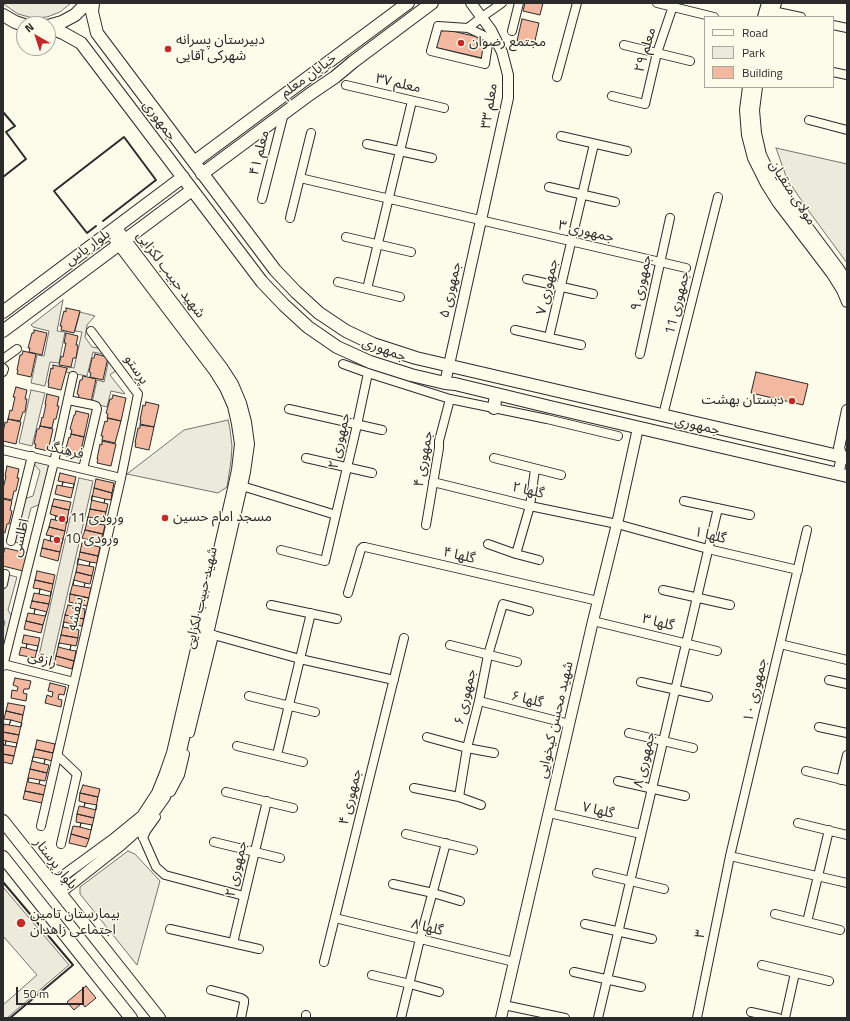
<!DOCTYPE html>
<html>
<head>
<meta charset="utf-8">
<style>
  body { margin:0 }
  #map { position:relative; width:850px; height:1021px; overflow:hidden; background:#fdfbea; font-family:"Titillium Web",sans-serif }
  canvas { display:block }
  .frame { position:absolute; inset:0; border:4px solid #2b2b2b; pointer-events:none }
  .legend { position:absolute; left:704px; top:16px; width:130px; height:72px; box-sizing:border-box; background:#fdfbea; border:1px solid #a9a89e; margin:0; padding:5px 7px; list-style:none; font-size:12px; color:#2b2b2b }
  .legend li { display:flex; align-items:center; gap:8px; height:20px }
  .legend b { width:20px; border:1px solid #a9a89e }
  .north { position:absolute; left:16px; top:16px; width:40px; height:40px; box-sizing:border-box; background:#fdfbea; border:1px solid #a9a89e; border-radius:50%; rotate:321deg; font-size:11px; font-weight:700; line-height:16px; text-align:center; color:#2b2b2b }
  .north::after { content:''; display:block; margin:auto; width:14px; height:18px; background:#c62828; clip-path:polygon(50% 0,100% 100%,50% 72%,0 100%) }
  .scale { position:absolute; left:16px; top:987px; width:68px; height:18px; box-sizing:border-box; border:2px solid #2b2b2b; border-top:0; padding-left:5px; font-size:12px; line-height:14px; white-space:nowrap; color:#2b2b2b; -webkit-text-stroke:3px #fdfbea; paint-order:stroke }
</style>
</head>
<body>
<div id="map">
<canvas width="850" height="1021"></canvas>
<div class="frame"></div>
<ul class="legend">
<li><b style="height:5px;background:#fdfbea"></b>Road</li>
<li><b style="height:11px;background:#ecebdb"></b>Park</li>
<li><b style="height:11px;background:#f2b8a0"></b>Building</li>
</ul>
<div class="north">N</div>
<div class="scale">50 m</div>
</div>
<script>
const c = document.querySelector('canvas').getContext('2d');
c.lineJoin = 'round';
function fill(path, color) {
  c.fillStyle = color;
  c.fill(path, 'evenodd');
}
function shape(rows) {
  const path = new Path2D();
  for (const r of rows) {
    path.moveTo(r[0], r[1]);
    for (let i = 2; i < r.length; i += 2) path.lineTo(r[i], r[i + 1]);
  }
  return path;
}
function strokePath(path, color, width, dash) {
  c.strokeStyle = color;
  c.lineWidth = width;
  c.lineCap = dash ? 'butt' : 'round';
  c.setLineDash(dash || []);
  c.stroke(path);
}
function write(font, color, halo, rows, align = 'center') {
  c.font = font + ' "Titillium Web","Noto Sans Arabic",sans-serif';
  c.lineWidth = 3;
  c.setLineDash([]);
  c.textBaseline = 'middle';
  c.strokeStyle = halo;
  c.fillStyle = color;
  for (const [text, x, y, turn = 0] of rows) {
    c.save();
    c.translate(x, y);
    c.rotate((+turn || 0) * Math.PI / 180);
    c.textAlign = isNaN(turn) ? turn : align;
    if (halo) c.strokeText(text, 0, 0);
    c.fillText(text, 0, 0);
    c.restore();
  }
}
const green = shape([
  [3,3,71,3,60,12,47,17,33,18,18,14,5,5,3,3],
  [776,148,847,164,847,263,808,210,787,179,776,148],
  [63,300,57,331,65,332,59,363,50,362,45,386,31,383,37,355,44,356,49,331,33,327,31,325,63,300],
  [80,312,95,316,87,325,85,337,92,347,103,349,107,355,93,352,87,376,66,372,68,367,74,368,82,332,75,331,80,312],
  [109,358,118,369,110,375,125,394,111,391,107,407,92,403,97,380,104,382,109,358],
  [31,390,45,393,32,446,19,443,31,390],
  [228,420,230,429,232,446,231,461,227,487,218,493,127,474,184,430,228,420],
  [31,460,54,462,43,503,31,508,22,544,11,541,21,500,33,496,40,471,31,460],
  [79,478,93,481,52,662,38,660,79,478],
  [5,574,17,577,8,610,14,620,3,664,3,629,5,622,3,619,3,584,5,574],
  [128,851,135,854,160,881,137,965,80,894,80,887,128,851],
  [3,887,69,965,7,1018,3,1018,3,1005,37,975,3,936,3,887]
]);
fill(green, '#ecebdb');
strokePath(green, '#74746e', 1);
const building = shape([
  [525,3,543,3,540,15,523,11,525,3],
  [522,19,539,23,534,45,517,41,522,19],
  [439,28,487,39,482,58,434,47,439,28],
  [66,308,80,311,74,333,61,330,62,326,60,326,64,311,66,312,66,308],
  [34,330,47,333,42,355,29,352,30,348,28,348,32,333,34,333,34,330],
  [66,333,78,336,76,345,78,345,76,358,73,358,71,367,59,365,61,356,63,357,66,343,64,343,66,333],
  [23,351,36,354,31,377,17,374,18,370,17,370,20,355,22,355,23,351],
  [95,354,108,357,103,380,90,377,91,373,89,372,92,358,94,358,95,354],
  [53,365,67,368,61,390,48,387,49,383,48,383,51,368,53,369,53,365],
  [756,372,808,384,803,405,751,393,756,372],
  [83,376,96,379,91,402,78,399,79,395,77,394,80,380,82,380,83,376],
  [16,387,27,390,25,399,27,399,25,412,23,412,20,421,8,419,10,410,12,411,15,397,13,397,16,387],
  [47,394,59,397,57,406,59,406,56,419,54,419,52,428,40,426,42,417,43,418,46,404,45,404,47,394],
  [113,395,126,398,121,421,107,418,108,414,106,413,110,399,112,399,113,395],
  [146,402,159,405,154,427,140,424,141,420,140,420,143,405,145,406,146,402],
  [76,411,89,414,84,437,71,434,72,430,70,429,74,415,75,415,76,411],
  [108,418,121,421,115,443,102,440,103,436,101,436,105,421,107,422,108,418],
  [8,419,21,422,16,444,3,441,3,433,5,422,7,423,8,419],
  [140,425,154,427,149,450,135,447,136,443,135,443,138,428,140,428,140,425],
  [40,426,53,429,48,451,35,448,36,444,34,444,37,429,39,429,40,426],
  [71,434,84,437,79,459,66,456,67,452,65,452,69,437,70,438,71,434],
  [102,441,116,444,111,466,97,463,98,459,97,459,100,444,102,445,102,441],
  [7,466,19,469,17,478,19,478,16,491,14,491,12,500,3,498,3,489,6,476,5,476,7,466],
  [60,473,76,477,71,498,55,494,57,485,62,486,63,482,58,481,60,473],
  [96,479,114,483,112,493,94,488,96,479],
  [63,482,74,484,73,488,62,486,63,482],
  [94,488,112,493,111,500,105,499,104,503,108,504,106,512,90,509,94,488],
  [92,496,105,499,104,503,91,500,92,496],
  [3,499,12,501,10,510,12,511,9,524,7,524,5,533,3,532,3,499],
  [54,499,71,502,69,510,52,506,54,499],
  [52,506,69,510,65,531,49,527,51,519,55,520,56,516,50,514,52,506],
  [90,509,106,512,104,520,99,519,98,524,105,525,103,534,85,530,90,509],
  [56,516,68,518,67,523,55,520,56,516],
  [88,517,99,519,98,524,87,521,88,517],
  [49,527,65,531,60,552,42,548,44,539,50,541,51,536,46,535,49,527],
  [85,530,103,534,101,543,82,538,85,530],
  [51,536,63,539,62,543,50,541,51,536],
  [82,543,100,547,98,556,80,552,82,543],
  [5,548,27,553,23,571,3,566,3,555,5,548],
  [42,548,60,552,58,561,40,556,42,548],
  [80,552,98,556,97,563,90,562,89,566,94,567,92,576,76,572,80,552],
  [78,559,90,562,89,566,77,564,78,559],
  [37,571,55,575,53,584,35,580,37,571],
  [76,572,92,576,90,584,85,583,84,587,91,588,89,598,70,594,76,572],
  [35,580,53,584,49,604,32,601,34,593,39,594,40,589,33,588,35,580],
  [74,580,85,583,84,587,73,585,74,580],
  [40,589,51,592,50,596,39,594,40,589],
  [70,594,89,598,87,606,69,602,70,594],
  [32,601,49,604,43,625,26,621,28,613,34,614,35,609,30,608,32,601],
  [68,605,85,609,84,619,65,615,68,605],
  [35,609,47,612,45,616,34,614,35,609],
  [65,615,84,619,82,626,76,625,75,629,79,630,78,638,61,635,65,615],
  [26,621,43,625,41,633,24,629,26,621],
  [64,622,76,625,75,629,63,627,64,622],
  [24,635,40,638,35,658,19,655,21,647,26,648,27,644,22,643,24,635],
  [61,635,78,638,76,646,71,645,70,650,76,651,74,661,56,656,61,635],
  [59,643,71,645,70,650,58,647,59,643],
  [27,644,38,646,37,651,26,648,27,644],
  [56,656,74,661,72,669,54,664,56,656],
  [15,678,31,681,29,689,24,689,23,693,27,694,26,701,11,698,12,690,17,691,18,687,13,685,15,678],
  [50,683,66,687,64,695,59,694,58,699,62,700,61,707,45,703,47,695,52,697,53,692,48,691,50,683],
  [8,703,25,706,23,715,6,711,8,703],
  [6,711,23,715,19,735,3,732,4,724,9,725,11,720,4,719,6,711],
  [11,720,22,723,21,727,9,725,11,720],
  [3,732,19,735,14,756,3,754,3,745,5,745,6,741,3,740,3,732],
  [37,740,55,744,53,753,35,749,37,740],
  [6,741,17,743,16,747,5,745,6,741],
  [35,749,53,753,52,761,45,759,44,764,49,765,47,773,30,769,35,749],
  [3,754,14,756,12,764,3,762,3,754],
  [33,757,45,759,44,764,32,761,33,757],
  [30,769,47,773,45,781,40,780,39,784,46,786,44,795,25,791,30,769],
  [29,778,40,780,39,784,28,782,29,778],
  [83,785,100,789,98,797,80,793,83,785],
  [25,791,44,795,42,803,23,799,25,791],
  [80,793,98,797,94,818,77,814,79,806,84,807,85,803,79,801,80,793],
  [85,803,97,805,96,810,84,807,85,803],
  [77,814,94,818,89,839,71,834,73,826,80,827,81,823,76,822,77,814],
  [81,823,92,825,91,830,80,827,81,823],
  [71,834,89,839,86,847,69,843,71,834],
  [86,986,96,998,85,1007,82,1003,74,1010,67,1002,86,986]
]);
fill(building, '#f2b8a0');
strokePath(building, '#2b2b2b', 1);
const minor = shape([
  [657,3,714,17],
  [768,10,801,17],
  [833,25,847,28],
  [438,26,468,28,489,38,485,64,431,51,438,26],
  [468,28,482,17,502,3],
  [512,31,519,3],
  [624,45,690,61],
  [833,72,847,75],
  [557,77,577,3],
  [346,85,444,108],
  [612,96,645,104,657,53,674,3],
  [809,120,847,130],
  [561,136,627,151],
  [367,144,432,158],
  [300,178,686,268],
  [549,187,615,202],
  [262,199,284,113],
  [290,218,311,133],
  [346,237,411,252],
  [527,279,593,294],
  [338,282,400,297],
  [367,289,412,101],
  [515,330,581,345],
  [549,337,594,144],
  [640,354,670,218],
  [3,359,17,349],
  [343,364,368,373,450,399,547,419,618,436],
  [3,368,4,369,3,372],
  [68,400,93,405,96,406,97,409,83,469],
  [289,409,382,430],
  [663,415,718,197],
  [3,450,121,478],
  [306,458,372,473],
  [494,458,561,475],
  [433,482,530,506,617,524,708,549,798,570],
  [242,486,336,515],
  [684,501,750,515],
  [426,525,439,448,439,441,450,399],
  [11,541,32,456],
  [488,544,516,554,539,560],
  [281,550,325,561,357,425,368,373],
  [516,554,530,506,535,469],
  [3,584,5,574],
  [663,590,730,605],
  [348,593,361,549,363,547,365,547,598,601],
  [271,605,337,619],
  [593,621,717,651],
  [210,634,300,659,394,680],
  [780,644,847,660],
  [450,645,517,662],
  [3,664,74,682],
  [3,666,54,462,73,376],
  [829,680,847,684],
  [641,682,708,697],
  [249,696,315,712],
  [479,701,569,724],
  [819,727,847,733],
  [190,733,214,635],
  [629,733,693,748],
  [427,737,467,748,494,753],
  [237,746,303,762],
  [57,755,77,774,61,844],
  [277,755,311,613],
  [806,771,847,781],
  [841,780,847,755],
  [618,781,685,796],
  [414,788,459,797,481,805],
  [171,792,180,775,185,754],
  [226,792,293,808],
  [459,797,467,748,479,701,488,655,503,604,529,611],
  [549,813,641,834],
  [798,823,847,835],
  [41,826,121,478,138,394,91,331],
  [141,833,156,867,165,875,244,896],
  [406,834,473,850],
  [143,838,146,831,156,817],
  [214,842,280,858],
  [730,856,847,883],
  [597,873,664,889],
  [393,884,433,893,460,901],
  [775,914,840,930],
  [335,918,514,962],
  [807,922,829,830],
  [585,924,652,939],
  [170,929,259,949],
  [233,943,267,801],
  [324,962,404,638],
  [762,965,829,981],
  [574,972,641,987],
  [372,975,410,984,439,992],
  [211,990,241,998,244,1000,244,1003,241,1018],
  [504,1005,565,1018],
  [751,1012,778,1018],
  [306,1018,306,1015],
  [401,1018,420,939,446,843],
  [598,1018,718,508],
  [697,1018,730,856,807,530],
  [785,1018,795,973]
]);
const tertiary = shape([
  [763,17,767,3],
  [772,17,776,3],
  [748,87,745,110,747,135,753,158,766,184,778,203,832,274,842,290,847,302],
  [757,87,754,110,756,133,761,155,773,180,786,198,839,269,847,282],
  [445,383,508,98,508,75,502,52,491,30,471,3],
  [838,474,842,457,839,448,847,410],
  [52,884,115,838,142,816,157,793,165,773,172,753,234,484,237,470,240,444,237,424,233,406,225,388,215,372,109,232],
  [60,893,121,845,148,821,165,797,173,776,180,756,242,486,245,472,249,444,246,422,241,403,233,384,222,367,116,227],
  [501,1018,593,621,617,524,638,428]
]);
const secondary = shape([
  [93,3,92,12,97,33,275,270,296,292,319,313,346,331,373,344,416,358,847,458],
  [3,15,15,22,24,25],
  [48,26,62,22,75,15,87,3],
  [48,27,63,33,81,43,262,282,284,305,308,327,337,347,370,362,411,375,445,383,455,384,550,407,847,476],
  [194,162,408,3],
  [202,174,310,94,335,77,353,62,432,3],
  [3,312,183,177],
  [3,331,192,190],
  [494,408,496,394],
  [3,821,159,1018],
  [3,857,131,1018]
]);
strokePath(minor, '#2b2b2b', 10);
strokePath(tertiary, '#2b2b2b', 12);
strokePath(secondary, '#2b2b2b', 14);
strokePath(minor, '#fdfbea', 8);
strokePath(tertiary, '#fdfbea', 10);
strokePath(secondary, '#fdfbea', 12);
strokePath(shape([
  [3,112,15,126,6,132,26,159,3,177],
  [96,226,87,233,54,191,124,137,156,180,103,221],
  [3,882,73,965,10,1018]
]), '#2b2b2b', 2);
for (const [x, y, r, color] of [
  [461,43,4,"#c62828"],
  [168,49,4,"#c62828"],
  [792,401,4,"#c62828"],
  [165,518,4,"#c62828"],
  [62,519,4,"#c62828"],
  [57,540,4,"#c62828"],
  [21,923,5,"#c62828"]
]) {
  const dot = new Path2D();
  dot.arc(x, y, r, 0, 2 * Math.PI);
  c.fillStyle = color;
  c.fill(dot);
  strokePath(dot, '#fdfbea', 1.5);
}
write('14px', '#2b2b2b', '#fdfbea', [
  ["دبیرستان پسرانه",176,41],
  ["شهرکی آقایی",176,57],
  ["مجتمع رضوان",469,43],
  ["دبستان بهشت",784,401,"right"],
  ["مسجد امام حسین",173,518],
  ["ورودی 11",70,519],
  ["ورودی 10",65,540],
  ["بیمارستان تامین",30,915],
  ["اجتماعی زاهدان",30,931]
], 'left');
write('14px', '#2b2b2b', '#fdfbea', [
  ["معلم ۲۹",646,50,-74],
  ["خیابان معلم",309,76,-36],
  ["معلم ۳۷",398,84,13],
  ["معلم ۳۳",490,106,-81],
  ["جمهوری",159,121,53],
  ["معلم ۴۱",260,153,-76],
  ["مولای متقیان",792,193,57],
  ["جمهوری ۳",586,232,13],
  ["بلوار یاس",88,248,-36],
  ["شهید حبیب لکزایی",170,275,53],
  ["جمهوری ۹",642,283,-78],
  ["جمهوری ۷",548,287,-77],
  ["جمهوری ۵",451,290,-77],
  ["جمهوری 11",678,303,-76],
  ["جمهوری",384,350,20],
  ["پرستو",136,370,56],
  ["جمهوری",697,426,13],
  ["جمهوری ۲",340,441,-77],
  ["فرهنگ",65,451,13],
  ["جمهوری ۴",424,459,-80],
  ["گلها ۲",528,491,13],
  ["گلها ۱",710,536,14],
  ["اطلسی",21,538,-77],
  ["گلها ۴",459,556,13],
  ["شهید حبیب لکزایی",202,598,-77],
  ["بنفشه",76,614,-77],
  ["گلها ۳",658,623,14],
  ["رازقی",42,660,15],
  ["جمهوری ۱۰",756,690,-77],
  ["جمهوری ۶",466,697,-77],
  ["گلها ۶",527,700,14],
  ["شهید محسن کیخوایی",556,720,-77],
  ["جمهوری ۸",645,760,-77],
  ["جمهوری ۴",351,797,-76],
  ["گلها ۷",598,811,13],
  ["بلوار پرستار",55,864,52],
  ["جمهوری ۲",237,869,-77],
  ["گلها ۸",427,928,14],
  ["۳",701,934,-78]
]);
</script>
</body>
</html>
